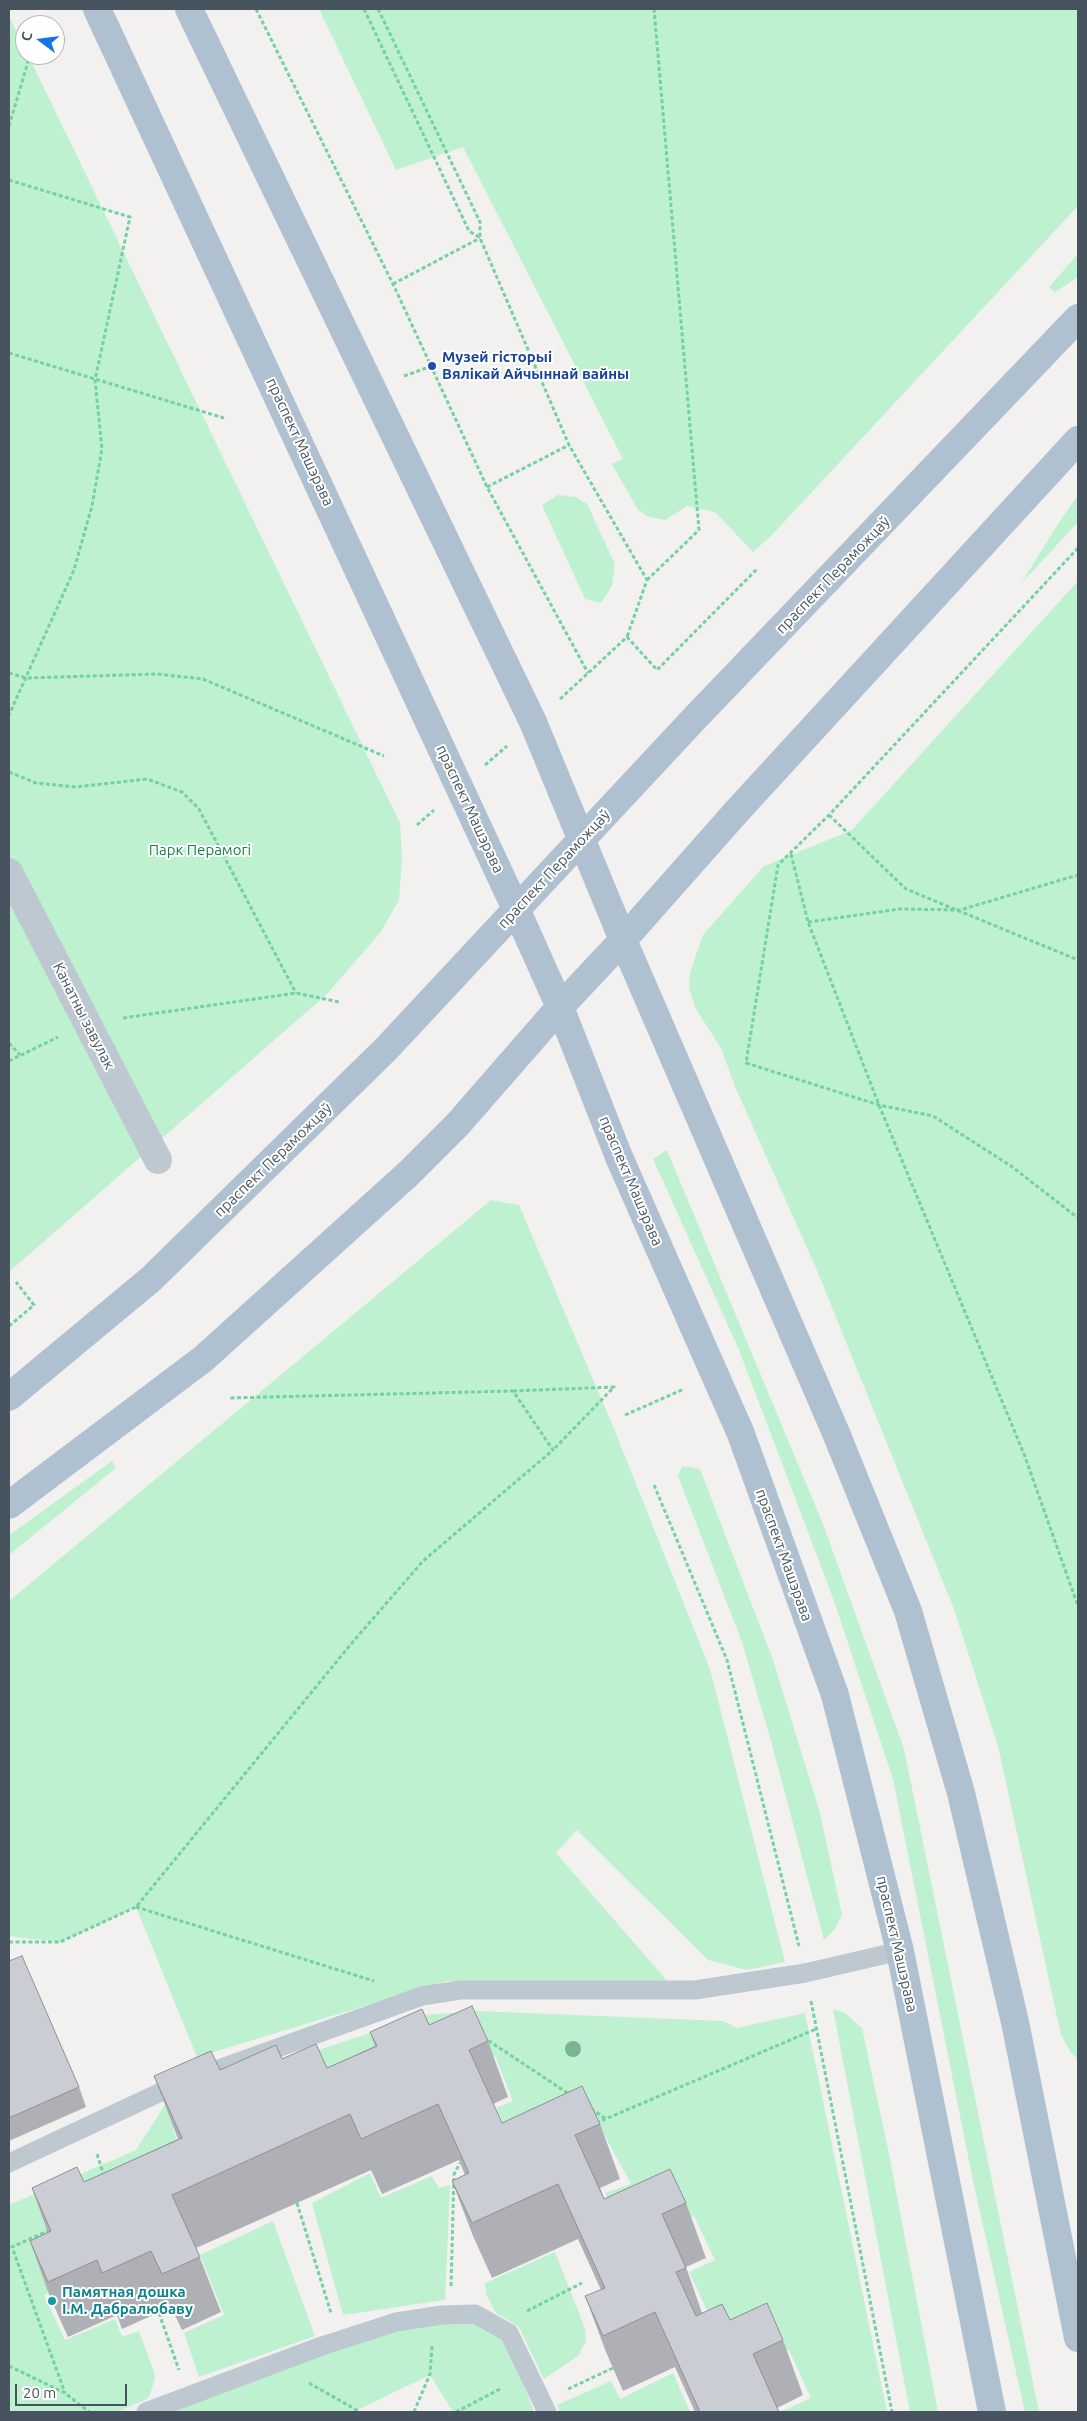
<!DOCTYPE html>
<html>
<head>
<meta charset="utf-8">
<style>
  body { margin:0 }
  #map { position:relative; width:1087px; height:2421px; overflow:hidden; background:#f3f0f0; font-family:Ubuntu,sans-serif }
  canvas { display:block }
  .frame { position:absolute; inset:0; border:10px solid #47545f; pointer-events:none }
  .north { position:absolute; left:15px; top:15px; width:50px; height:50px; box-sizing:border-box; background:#fff; border:1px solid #b5bbbf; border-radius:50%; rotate:285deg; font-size:14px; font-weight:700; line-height:20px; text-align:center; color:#47545f }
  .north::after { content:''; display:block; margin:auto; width:18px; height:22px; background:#1276eb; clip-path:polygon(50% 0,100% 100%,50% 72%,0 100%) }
  .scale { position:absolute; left:15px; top:2384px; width:112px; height:22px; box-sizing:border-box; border:2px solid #47545f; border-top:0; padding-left:6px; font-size:15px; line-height:18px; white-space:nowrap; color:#47545f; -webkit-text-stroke:4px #fff; paint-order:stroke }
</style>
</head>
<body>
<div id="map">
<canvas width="1087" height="2421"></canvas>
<div class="frame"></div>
<div class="north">С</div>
<div class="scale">20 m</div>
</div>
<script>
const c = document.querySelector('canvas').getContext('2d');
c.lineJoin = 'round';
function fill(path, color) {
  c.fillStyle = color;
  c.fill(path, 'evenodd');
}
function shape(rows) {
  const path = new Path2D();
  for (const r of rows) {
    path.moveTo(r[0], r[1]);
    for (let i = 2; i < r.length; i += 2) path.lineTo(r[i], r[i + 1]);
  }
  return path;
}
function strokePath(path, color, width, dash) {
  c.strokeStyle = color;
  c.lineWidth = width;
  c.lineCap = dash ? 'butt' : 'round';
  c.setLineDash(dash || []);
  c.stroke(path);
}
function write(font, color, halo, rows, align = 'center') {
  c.font = font + ' Ubuntu,sans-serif';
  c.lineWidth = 4;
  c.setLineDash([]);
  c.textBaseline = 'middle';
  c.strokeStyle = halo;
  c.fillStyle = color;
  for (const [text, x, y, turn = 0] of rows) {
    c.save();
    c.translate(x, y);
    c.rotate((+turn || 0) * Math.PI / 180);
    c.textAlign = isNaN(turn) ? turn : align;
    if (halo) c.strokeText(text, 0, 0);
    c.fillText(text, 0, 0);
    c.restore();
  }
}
fill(shape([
  [319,9,1078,9,1078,206,771,536,753,552,715,512,687,506,665,520,649,517,638,510,612,464,623,459,463,147,396,170],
  [9,16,25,49,25,55,28,55,400,823,402,860,399,900,380,933,327,994,9,1272],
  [1078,254,1078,277,1055,292,1049,287],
  [558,495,576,497,587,504,615,564,612,586,601,603,585,599,542,505],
  [1078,495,1078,522,1021,584,1056,527],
  [1078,581,1078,2059,1071,2053,1061,2035,998,1746,954,1609,816,1268,736,1089,721,1048,696,1009,689,988,690,972,703,935,764,866,852,830],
  [667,1150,823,1524,904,1749,1039,2412,1025,2412,973,2181,893,1779,833,1598,739,1350,653,1159],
  [491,1200,519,1205,615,1431,710,1669,785,1962,747,1970,708,1960,577,1830,556,1853,669,1983,447,1981,197,2057,136,1907,60,1942,9,1936,9,1601],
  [112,1461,116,1468,9,1555,9,1535],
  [682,1466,700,1469,773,1660,820,1813,842,1915,834,1930,824,1940,771,1741,742,1642,678,1476],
  [833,2009,845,2013,862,2028,888,2149,938,2412,910,2412],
  [476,2011,723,2021,737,2028,805,2013,887,2412,780,2412,811,2398,789,2350,753,2368,713,2323,689,2272,715,2260,694,2216,629,2244,605,2193,631,2184,594,2116,514,2148,496,2108,513,2101,495,2056,452,2075,233,2102,173,2129,191,2178,68,2284,44,2295,65,2340,115,2319,122,2337,139,2331,153,2369,155,2378,150,2395,147,2399,117,2412,9,2412,9,2205,136,2150,168,2100,424,2015],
  [370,2173,381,2198,432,2176,439,2188,450,2185,445,2300,343,2315,312,2203],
  [273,2221,315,2336,199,2377,184,2333,224,2315,200,2255],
  [555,2252,585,2328,586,2341,578,2356,544,2379,519,2327,496,2313,486,2294,485,2283],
  [438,2322,474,2323,505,2337,534,2412,453,2412,430,2375,357,2410,358,2412,167,2412,397,2327],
  [673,2373,690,2412,560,2412,557,2405,611,2381,620,2399]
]), '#bef1d0');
strokePath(shape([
  [256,9,393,284,487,487,588,673],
  [364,9,469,231,479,237],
  [378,9,480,222,480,238,569,445,647,580,627,637],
  [9,126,30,55],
  [9,180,130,217,95,380,102,449,92,506,74,570,9,715],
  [393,284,480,238],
  [9,353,224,418],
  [404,376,432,366],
  [487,487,569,445],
  [1078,548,829,815,778,865,746,1063,879,1105,933,1116,1011,1166,1078,1218],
  [647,580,699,530,654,9],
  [9,673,26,678,157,674,203,679,384,756],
  [560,699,627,637,657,670,757,569],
  [485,765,507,746],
  [9,772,36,783,76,787,147,779,182,792,199,809,296,993],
  [829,815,906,889,1078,960],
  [417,825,434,810],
  [791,854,808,922,879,1105,1024,1454,1078,1606],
  [808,922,900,909,960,910,1078,875],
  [123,1018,296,993,339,1002],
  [9,1043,20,1055],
  [9,1061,58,1037],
  [9,1326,34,1305,16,1282],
  [513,1391,614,1387,553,1450],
  [625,1415,684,1389],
  [654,1485,727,1660,799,1946],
  [136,1907,374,1981],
  [9,1942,60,1942,136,1907,351,1644,423,1561,553,1450,513,1391,229,1398],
  [811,2001,892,2412],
  [483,2037,569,2094],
  [591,2109,606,2119],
  [596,2123,816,2029],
  [97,2154,104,2176],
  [297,2203,331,2313],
  [50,2230,12,2247,65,2393],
  [451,2286,454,2174,460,2163],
  [527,2311,582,2283],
  [159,2313,179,2370],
  [9,2366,65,2393,89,2412],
  [309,2383,360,2412],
  [568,2389,613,2368],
  [414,2412,430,2374,432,2346],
  [456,2412,502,2388]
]), '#74d1a1', 3, [4, 2.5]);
strokePath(shape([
  [9,2163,180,2083,422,1996,460,1990,695,1990,805,1973,900,1951],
  [146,2412,319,2347,396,2322,442,2315,475,2314,509,2333,547,2412]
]), '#bdc8d0', 19);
strokePath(shape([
  [9,872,158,1160]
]), '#bdc8d0', 28);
strokePath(shape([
  [97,9,516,909,560,1007,619,1157,741,1434,835,1695,900,1951,992,2412],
  [189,9,533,722,623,940,836,1433,908,1611,961,1793,1015,2022,1078,2338],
  [9,1397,151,1279,386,1049,693,720,1078,318],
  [9,1505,203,1359,408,1174,458,1124,560,1007,623,940,738,810,1078,440]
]), '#afc0d0', 28);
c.fillStyle = '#78b594';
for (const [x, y] of [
  [573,2049]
]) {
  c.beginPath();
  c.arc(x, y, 8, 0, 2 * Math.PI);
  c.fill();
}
fill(shape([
  [9,1961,79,2087,86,2107,9,2141],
  [429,2025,488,2041,508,2097,493,2104,502,2123,600,2124,620,2179,600,2188,604,2199,686,2203,706,2258,686,2267,702,2313,730,2320,783,2340,803,2395,777,2408,779,2412,695,2412,675,2367,623,2391,606,2352,585,2296,601,2290,578,2239,492,2278,473,2236,452,2181,465,2175,459,2160,382,2194,371,2170,196,2248,221,2312,182,2330,171,2307,122,2329,117,2315,68,2337,50,2297,30,2241,48,2233,32,2188,84,2182,178,2139,154,2076,220,2070,282,2059,327,2068,375,2046,370,2032]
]), '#aeb0b5');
const building = shape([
  [22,1956,79,2087,9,2118,9,1961,22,1956],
  [472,2006,488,2041,469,2050,502,2123,582,2086,600,2124,575,2135,604,2199,670,2169,686,2203,662,2214,686,2268,676,2272,696,2316,722,2304,730,2320,767,2303,783,2340,753,2354,779,2412,700,2412,655,2312,603,2336,585,2296,605,2288,558,2184,472,2223,452,2181,469,2173,438,2104,361,2139,350,2114,172,2195,200,2257,162,2274,151,2251,102,2273,97,2260,48,2282,30,2241,51,2231,32,2188,77,2167,84,2182,182,2138,154,2076,211,2051,220,2070,276,2045,282,2059,316,2044,327,2068,377,2046,370,2032,422,2009,429,2025,472,2006]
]);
fill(building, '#cacdd3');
strokePath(building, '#8d9094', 1);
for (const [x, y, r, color] of [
  [432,366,5,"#1a4fb4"],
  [52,2301,5,"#0f9aa8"]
]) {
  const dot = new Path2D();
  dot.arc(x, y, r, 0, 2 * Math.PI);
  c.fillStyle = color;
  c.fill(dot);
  strokePath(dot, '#fff', 2);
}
write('bold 15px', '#164399', '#fff', [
  ["Музей гісторыі",442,357],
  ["Вялікай Айчыннай вайны",442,374]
], 'left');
write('15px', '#47545f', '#fff', [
  ["праспект Машэрава",300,442,65],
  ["праспект Пераможцаў",833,575,-46],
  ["праспект Машэрава",470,809,65],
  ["праспект Пераможцаў",554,869,-47],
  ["Канатны завулак",84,1016,63],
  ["праспект Пераможцаў",273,1160,-44],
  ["праспект Машэрава",631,1181,67],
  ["праспект Машэрава",784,1555,70],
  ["праспект Машэрава",897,1944,77]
]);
write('15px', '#148449', '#fff', [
  ["Парк Перамогі",200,850]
]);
write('bold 15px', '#0d838f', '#fff', [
  ["Памятная дошка",62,2292],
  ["І.М. Дабралюбаву",62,2309]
], 'left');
</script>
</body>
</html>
